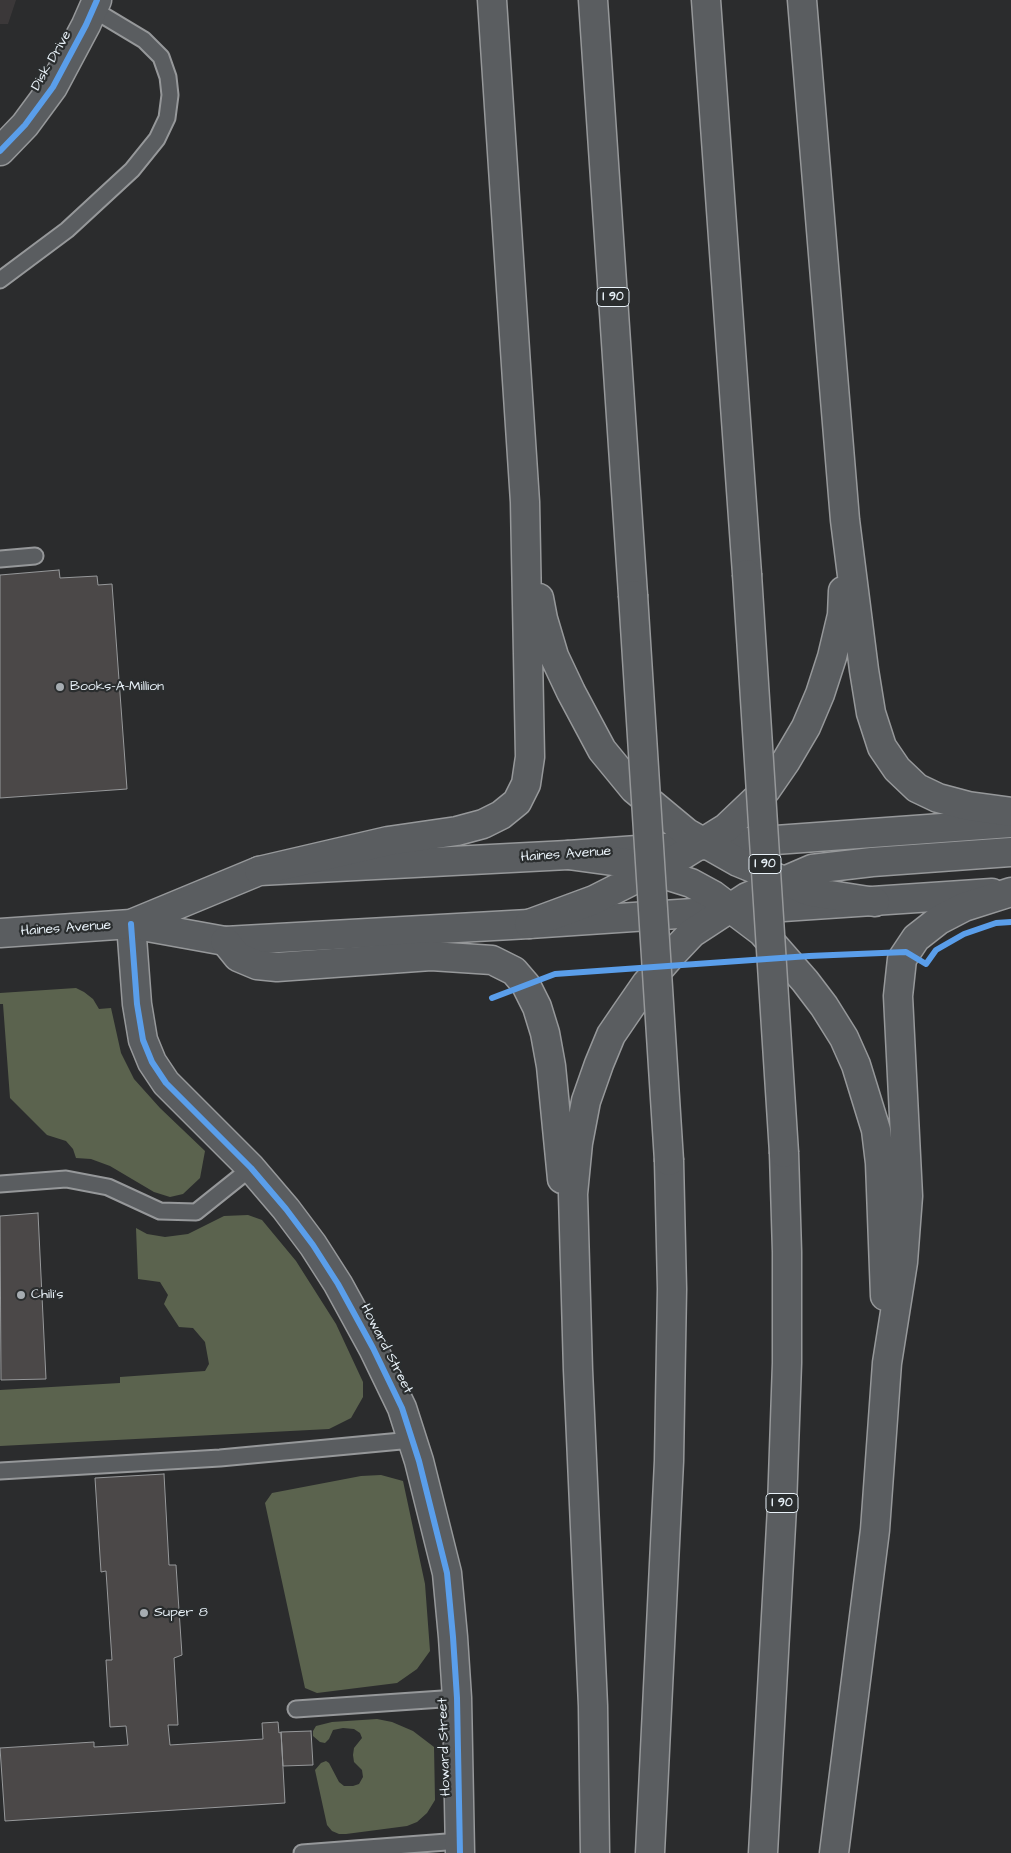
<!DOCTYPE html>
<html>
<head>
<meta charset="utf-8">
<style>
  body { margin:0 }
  canvas { display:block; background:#2b2c2d }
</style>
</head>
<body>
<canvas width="1011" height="1853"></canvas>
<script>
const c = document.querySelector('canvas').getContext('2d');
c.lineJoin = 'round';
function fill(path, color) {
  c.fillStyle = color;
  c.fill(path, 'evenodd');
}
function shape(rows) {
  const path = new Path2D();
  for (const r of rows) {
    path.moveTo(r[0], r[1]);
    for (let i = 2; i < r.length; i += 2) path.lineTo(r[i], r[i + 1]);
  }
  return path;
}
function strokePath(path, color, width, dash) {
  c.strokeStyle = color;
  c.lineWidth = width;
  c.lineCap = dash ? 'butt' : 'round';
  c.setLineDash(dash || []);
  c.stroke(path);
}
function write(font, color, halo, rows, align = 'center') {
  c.font = font + ' "Architects Daughter",sans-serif';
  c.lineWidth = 4.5;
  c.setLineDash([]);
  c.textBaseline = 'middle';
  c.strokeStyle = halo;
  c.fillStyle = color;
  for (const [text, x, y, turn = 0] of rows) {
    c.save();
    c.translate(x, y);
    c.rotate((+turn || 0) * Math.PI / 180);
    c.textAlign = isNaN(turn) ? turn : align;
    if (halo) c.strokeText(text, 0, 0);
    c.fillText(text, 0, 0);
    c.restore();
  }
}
fill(shape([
  [0,0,16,0,8,24,0,24]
]), '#3b3839');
fill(shape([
  [76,988,84,992,93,999,99,1009,111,1008,121,1053,134,1079,160,1108,205,1151,200,1178,183,1194,170,1197,154,1192,110,1166,91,1159,76,1158,73,1149,66,1141,47,1135,10,1098,3,1004,0,1004,0,993],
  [248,1215,262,1220,296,1261,336,1324,363,1382,363,1397,351,1418,329,1429,0,1446,0,1390,120,1383,120,1377,205,1371,209,1364,205,1342,193,1328,179,1327,164,1304,168,1295,160,1282,138,1279,136,1228,147,1234,165,1237,188,1234,224,1216],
  [381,1475,403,1481,425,1584,430,1651,417,1669,397,1683,317,1693,305,1688,265,1503,272,1493,361,1476],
  [377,1719,392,1722,413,1731,434,1747,435,1800,427,1813,417,1822,407,1826,346,1834,339,1834,332,1831,327,1825,315,1770,321,1763,326,1761,329,1763,339,1782,344,1786,353,1786,359,1784,363,1777,362,1770,354,1762,353,1755,354,1748,362,1738,360,1733,354,1729,343,1728,333,1730,329,1739,325,1743,320,1742,313,1736,313,1731,316,1726,332,1722]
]), '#5b634e');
const building = shape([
  [59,570,60,578,97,576,98,585,112,584,127,789,0,798,0,575,59,570],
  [38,1213,46,1379,1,1380,0,1216,38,1213],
  [164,1474,169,1565,176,1565,182,1655,174,1658,178,1725,168,1725,170,1745,263,1739,262,1723,278,1722,279,1733,281,1732,285,1803,5,1821,0,1748,94,1742,94,1747,128,1745,126,1726,110,1727,106,1660,112,1660,106,1571,101,1572,95,1478,164,1474],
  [311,1731,313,1765,283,1766,281,1732,311,1731]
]);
fill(building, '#4b4848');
strokePath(building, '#96989a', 1);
const lane = shape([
  [0,280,67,230,132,170,157,139,167,118,170,95,168,77,161,57,144,40,94,10],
  [0,559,35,556],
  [0,1184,66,1179,108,1187,160,1211,196,1212,251,1168],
  [0,1471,220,1458,412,1440],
  [296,1709,457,1698],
  [302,1853,460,1841]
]);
const street = shape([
  [131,924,137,1004,143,1040,152,1062,166,1083,251,1168,286,1209,313,1245,338,1284,373,1348,402,1408,419,1461,447,1573,453,1637,457,1698,460,1853]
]);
const secondary = shape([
  [0,151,25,125,53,87,86,25,97,0],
  [131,924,259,871,568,855,1011,823],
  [0,933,131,924,225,941,529,924,992,893]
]);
const highway = shape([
  [593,0,633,595],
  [706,0,747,574],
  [802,0,845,520,864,670,871,713,882,747,897,769,917,788,938,798,968,806,1011,812],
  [539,598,543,619,554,656,571,692,602,750,634,789,687,833,738,862,811,892,875,902],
  [568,855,627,863,691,883,713,895,762,932,805,981,824,1006,844,1038,856,1065,876,1130,880,1163,885,1296],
  [259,871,388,841,457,831,483,824,501,815,517,802,526,784,530,757,525,502,492,0],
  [529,924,594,900,681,856,726,828,766,790,786,761,806,727,820,694,832,657,842,615,843,591],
  [225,941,238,957,257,965,277,967,431,956,492,960,514,971,526,985,537,1007,545,1033,551,1066,562,1179],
  [595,1853,593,1706,578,1370,573,1194,578,1143,586,1101,599,1064,611,1035,626,1013,646,984,674,952,692,933,747,897,812,869,872,862,1011,852],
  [650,1853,669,1461,672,1289,669,1161],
  [763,1853,782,1507,787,1363,787,1252,784,1153],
  [834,1853,875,1530,887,1363,903,1262,908,1196,898,996,902,959,916,938,939,920,964,907,1011,892]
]);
strokePath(lane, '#96989a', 19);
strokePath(street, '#96989a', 31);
strokePath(secondary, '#96989a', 31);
strokePath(highway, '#96989a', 31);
strokePath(lane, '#5a5d60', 15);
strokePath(street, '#5a5d60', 28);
strokePath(secondary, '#5a5d60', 28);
strokePath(highway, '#5a5d60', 28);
const highwayBridge = shape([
  [747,574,784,1153],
  [633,595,669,1161]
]);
strokePath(highwayBridge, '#96989a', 31, []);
strokePath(highwayBridge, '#5a5d60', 28);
strokePath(shape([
  [0,151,25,125,53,87,86,25,97,0],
  [131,924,137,1004,143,1040,152,1062,166,1083,251,1168,286,1209,313,1245,338,1284,373,1348,402,1408,419,1461,447,1573,453,1637,457,1698,460,1853],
  [492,998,555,974,809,956,906,952,926,964,936,950,964,934,996,923,1011,922]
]), '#5a9eea', 6);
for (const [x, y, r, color] of [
  [60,687,5,"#a6acb1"],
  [21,1295,5,"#a6acb1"],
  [144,1613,5,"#a6acb1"]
]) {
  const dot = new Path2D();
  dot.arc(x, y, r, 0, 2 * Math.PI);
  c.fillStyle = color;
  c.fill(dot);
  strokePath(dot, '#2a2d2e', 2);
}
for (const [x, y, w] of [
  [613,297,32],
  [765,864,32],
  [782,1503,32]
]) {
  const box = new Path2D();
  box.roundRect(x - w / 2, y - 9.5, w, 19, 4);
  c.fillStyle = '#2a2d2e';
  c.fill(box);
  strokePath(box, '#e8f1f8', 1);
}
write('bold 12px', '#e8f1f8', null, [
  ["I 90",613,297],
  ["I 90",765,864],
  ["I 90",782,1503]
]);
write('14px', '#e8f1f8', '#2a2d2e', [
  ["Disk Drive",52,61,-60],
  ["Haines Avenue",566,855,-4],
  ["Haines Avenue",66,929,-4],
  ["Howard Street",386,1349,63],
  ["Howard Street",445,1747,-92]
]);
write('14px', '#e8f1f8', '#2a2d2e', [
  ["Books-A-Million",70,687],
  ["Chili's",31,1295],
  ["Super 8",154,1613]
], 'left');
</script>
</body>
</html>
